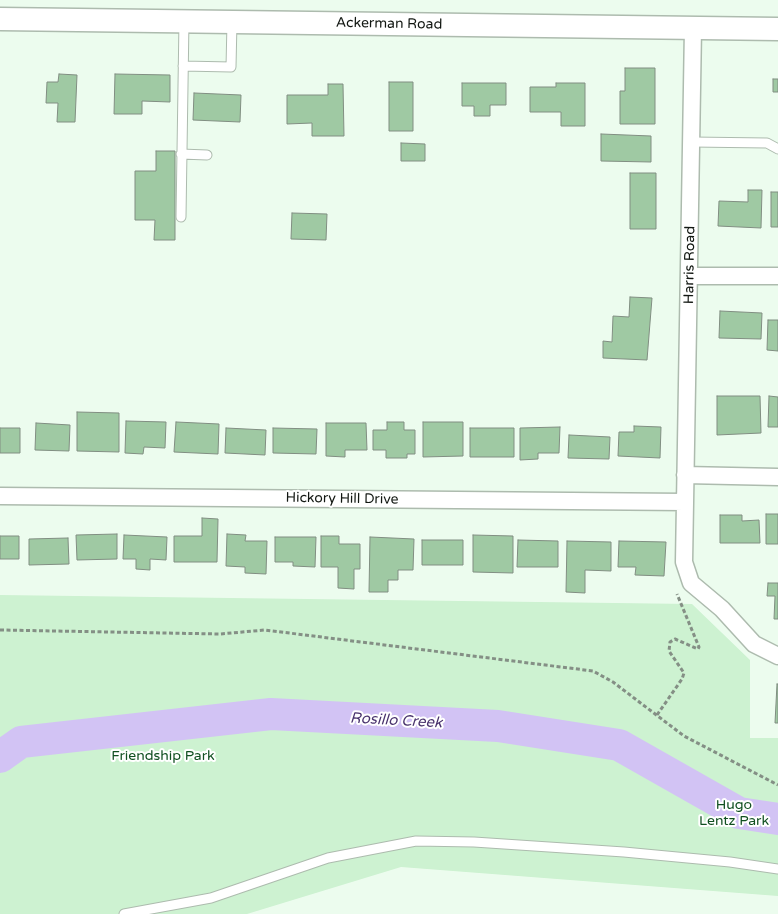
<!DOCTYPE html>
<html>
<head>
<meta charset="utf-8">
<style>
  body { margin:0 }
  canvas { display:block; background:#ecfcee }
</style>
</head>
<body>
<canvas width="778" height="914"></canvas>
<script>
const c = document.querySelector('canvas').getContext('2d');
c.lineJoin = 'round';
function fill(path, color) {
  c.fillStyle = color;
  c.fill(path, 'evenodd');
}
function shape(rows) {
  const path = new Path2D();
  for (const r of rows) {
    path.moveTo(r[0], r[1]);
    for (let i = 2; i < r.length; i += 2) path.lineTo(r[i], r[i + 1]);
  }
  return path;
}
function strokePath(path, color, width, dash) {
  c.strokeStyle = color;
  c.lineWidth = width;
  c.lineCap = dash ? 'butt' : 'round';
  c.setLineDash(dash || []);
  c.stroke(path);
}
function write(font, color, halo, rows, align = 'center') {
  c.font = font + ' "Varela Round",sans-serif';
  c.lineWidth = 4;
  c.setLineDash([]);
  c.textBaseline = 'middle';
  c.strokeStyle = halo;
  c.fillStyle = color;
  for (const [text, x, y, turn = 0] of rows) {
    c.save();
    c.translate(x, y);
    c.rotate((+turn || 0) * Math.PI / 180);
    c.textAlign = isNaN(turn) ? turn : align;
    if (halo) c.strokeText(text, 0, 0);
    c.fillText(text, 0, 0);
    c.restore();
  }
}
fill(shape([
  [0,595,692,604,750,660,750,738,778,738,778,896,401,867,247,914,0,914]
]), '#cdf2d1');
strokePath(shape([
  [0,757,21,742,271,714,498,726,619,745,739,813,778,819]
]), '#d2c3f4', 32);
const building = shape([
  [625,68,655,68,655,124,620,124,620,91,625,91,625,68],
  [59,74,77,75,75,122,57,122,58,103,46,103,47,82,58,82,59,74],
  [115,74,170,75,170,102,142,101,142,114,114,114,115,74],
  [773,79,778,79,778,92,773,92,773,79],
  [389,82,413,82,413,131,389,131,389,82],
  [462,83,506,83,506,105,490,105,490,116,474,116,474,106,462,106,462,83],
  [556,83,585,83,585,126,561,126,561,112,530,112,530,87,556,87,556,83],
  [328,84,343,84,344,136,312,136,312,123,287,124,287,95,328,95,328,84],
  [194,93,241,95,240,122,193,120,194,93],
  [601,134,651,136,651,162,601,161,601,134],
  [401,143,425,144,425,161,401,161,401,143],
  [156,151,175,151,175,240,154,240,155,220,135,220,135,171,156,171,156,151],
  [630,173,656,173,656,229,630,229,630,173],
  [748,190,762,190,761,228,718,226,719,201,748,202,748,190],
  [771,192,778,192,778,227,771,227,771,192],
  [292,213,327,214,326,240,291,239,292,213],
  [630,297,652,298,647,360,603,358,603,341,612,342,613,316,629,317,630,297],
  [720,311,762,313,761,339,719,338,720,311],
  [768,320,778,320,778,351,767,350,768,320],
  [717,396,760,396,761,433,717,435,717,396],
  [769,396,778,397,778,427,768,427,769,396],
  [77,412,119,413,119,452,77,451,77,412],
  [126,421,166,422,165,448,144,447,143,454,125,453,126,421],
  [176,422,219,424,218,454,174,452,176,422],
  [387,422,404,422,404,430,415,430,415,454,407,454,407,458,386,458,386,450,373,450,373,430,387,430,387,422],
  [423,422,463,422,463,456,423,457,423,422],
  [36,423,70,425,69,451,35,450,36,423],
  [326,423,366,423,367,450,345,450,345,457,326,456,326,423],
  [634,426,661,427,660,458,618,456,619,432,634,432,634,426],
  [560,427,559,453,538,453,538,459,520,460,520,428,560,427],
  [0,428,20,428,20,453,0,453,0,428],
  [226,428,266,430,265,455,225,453,226,428],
  [273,428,317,429,316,454,273,453,273,428],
  [470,428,514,428,514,457,470,457,470,428],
  [569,435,610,437,609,459,568,458,569,435],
  [766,514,778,514,778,544,766,544,766,514],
  [720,515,742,515,742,521,759,520,760,543,720,543,720,515],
  [202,518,218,519,217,562,174,562,174,536,202,536,202,518],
  [117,534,117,559,77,560,76,535,117,534],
  [227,534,246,535,245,541,267,541,266,574,245,573,245,567,226,566,227,534],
  [124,535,167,537,166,560,150,559,150,570,136,569,136,559,123,559,124,535],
  [473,535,513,536,513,573,473,572,473,535],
  [0,536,19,536,19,559,0,559,0,536],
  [321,536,339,536,339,544,360,544,360,569,354,569,354,589,338,588,338,567,321,567,321,536],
  [275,537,316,537,315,567,293,566,293,562,275,562,275,537],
  [370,537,414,539,413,570,398,570,398,580,388,580,388,592,369,592,370,537],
  [68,538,69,564,29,565,29,539,68,538],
  [422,540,463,540,463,565,422,565,422,540],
  [518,540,558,541,558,567,517,567,518,540],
  [567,541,611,542,611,571,585,570,585,593,566,592,567,541],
  [619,541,666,542,664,576,635,575,636,567,618,567,619,541],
  [768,583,778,583,778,619,774,619,775,596,767,596,768,583],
  [777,684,778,684,778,723,775,723,777,684]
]);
fill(building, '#9fc9a3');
strokePath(building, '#818e82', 1);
const lane = shape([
  [183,66,231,67,232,22],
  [692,142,767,143,778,149],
  [181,154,207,155],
  [181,217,184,20],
  [124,914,211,898,328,858,416,841,474,842,624,852,730,862,778,869]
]);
const street = shape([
  [693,28,684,562,691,583,722,609,754,644,778,656],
  [690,276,778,276],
  [685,475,778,477],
  [0,496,685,502]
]);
const secondary = shape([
  [0,19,778,29]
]);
strokePath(lane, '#adbbae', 11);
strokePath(street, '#adbbae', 19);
strokePath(secondary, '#adbbae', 25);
strokePath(shape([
  [0,630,220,634,265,630,593,671,613,682,684,736,778,785],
  [657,715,682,679,684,673,669,651,670,642,675,639,698,649,699,647,677,594]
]), '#848f85', 3, [4, 2.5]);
strokePath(lane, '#fff', 9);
strokePath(street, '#fff', 16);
strokePath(secondary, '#fff', 22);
write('14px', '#121712', '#fff', [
  ["Ackerman Road",389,24,1],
  ["Harris Road",690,265,-89],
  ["Hickory Hill Drive",342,499,1]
]);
write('14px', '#115021', '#fff', [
  ["Friendship Park",163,756],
  ["Hugo",734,805],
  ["Lentz Park",734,821]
]);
write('italic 15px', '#49336d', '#fff', [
  ["Rosillo Creek",396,721,3]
]);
</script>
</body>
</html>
